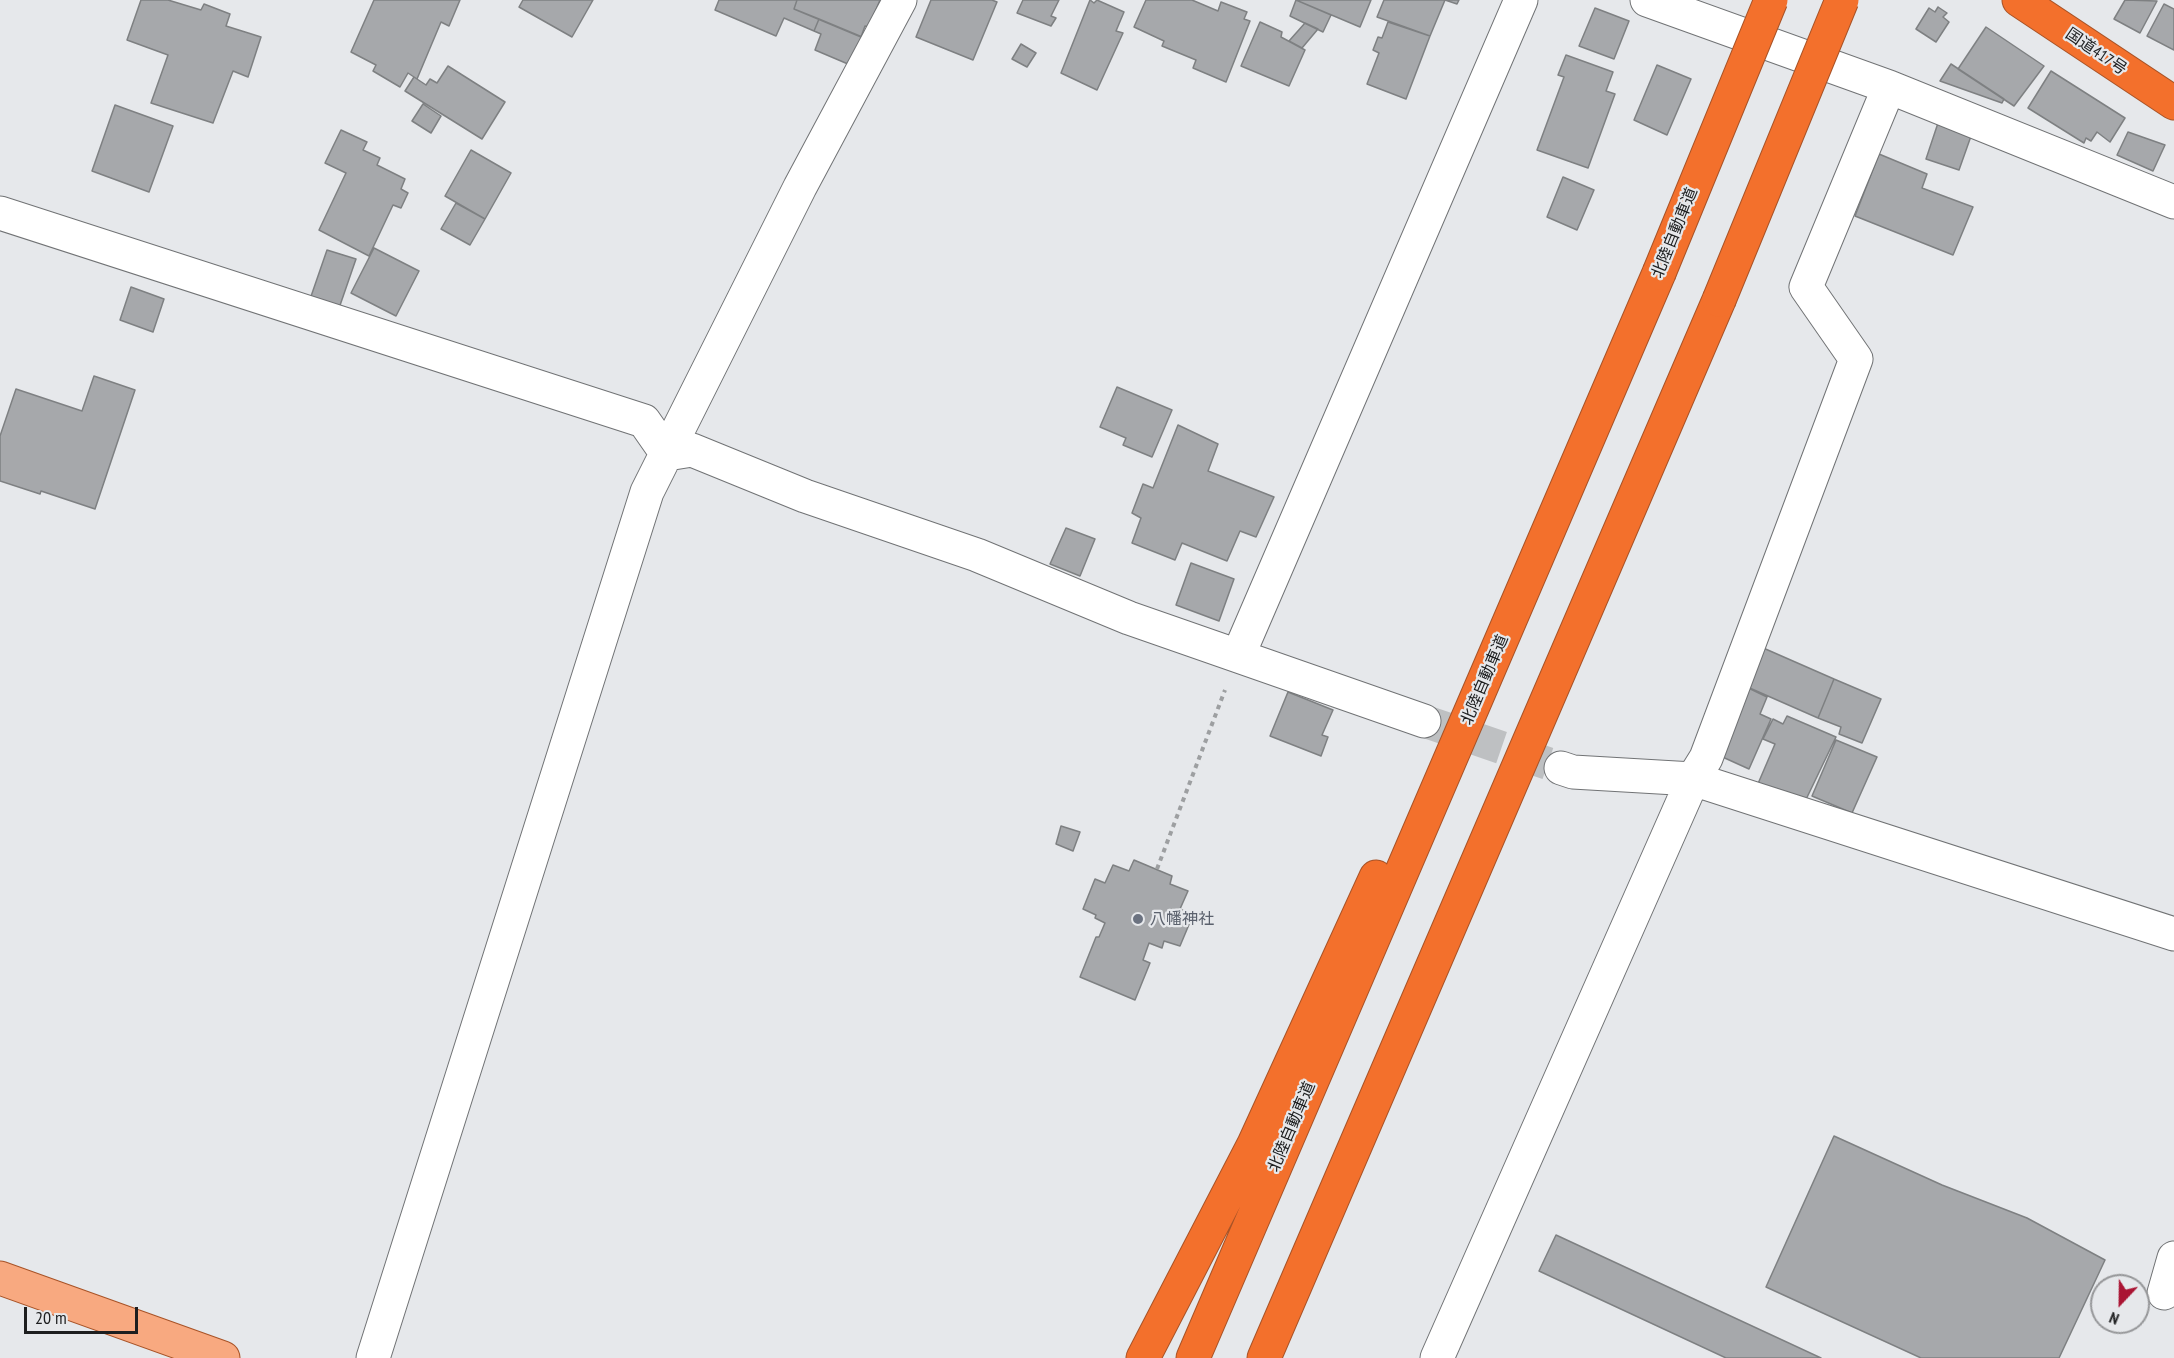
<!DOCTYPE html>
<html>
<head>
<meta charset="utf-8">
<style>
  body { margin:0 }
  #map { position:relative; width:2174px; height:1358px; overflow:hidden; background:#e6e8eb; font-family:"PT Sans Narrow",sans-serif }
  canvas { display:block }
  .north { position:absolute; left:2090px; top:1274px; width:60px; height:60px; box-sizing:border-box; background:#e6e8eb; border:2px solid #969799; border-radius:50%; rotate:202deg; font-size:16px; font-weight:700; line-height:24px; text-align:center; color:#1d1e1f }
  .north::after { content:''; display:block; margin:auto; width:21px; height:27px; background:#aa1433; clip-path:polygon(50% 0,100% 100%,50% 72%,0 100%) }
  .scale { position:absolute; left:24px; top:1307px; width:114px; height:27px; box-sizing:border-box; border:3px solid #1d1e1f; border-top:0; padding-left:8px; font-size:18px; line-height:21px; white-space:nowrap; color:#1d1e1f; -webkit-text-stroke:4px #e6e8eb; paint-order:stroke }
</style>
</head>
<body>
<div id="map">
<canvas width="2174" height="1358"></canvas>
<div class="north">N</div>
<div class="scale">20 m</div>
</div>
<script>
const c = document.querySelector('canvas').getContext('2d');
c.lineJoin = 'round';
function fill(path, color) {
  c.fillStyle = color;
  c.fill(path, 'evenodd');
}
function shape(rows) {
  const path = new Path2D();
  for (const r of rows) {
    path.moveTo(r[0], r[1]);
    for (let i = 2; i < r.length; i += 2) path.lineTo(r[i], r[i + 1]);
  }
  return path;
}
function strokePath(path, color, width, dash) {
  c.strokeStyle = color;
  c.lineWidth = width;
  c.lineCap = dash ? 'butt' : 'round';
  c.setLineDash(dash || []);
  c.stroke(path);
}
function write(font, color, halo, rows, align = 'center') {
  c.font = font + ' "PT Sans Narrow","Noto Sans JP",sans-serif';
  c.lineWidth = 4.5;
  c.setLineDash([]);
  c.textBaseline = 'middle';
  c.strokeStyle = halo;
  c.fillStyle = color;
  for (const [text, x, y, turn = 0] of rows) {
    c.save();
    c.translate(x, y);
    c.rotate((+turn || 0) * Math.PI / 180);
    c.textAlign = isNaN(turn) ? turn : align;
    if (halo) c.strokeText(text, 0, 0);
    c.fillText(text, 0, 0);
    c.restore();
  }
}
const building = shape([
  [141,0,168,0,201,10,204,4,230,14,226,26,261,37,248,77,233,71,213,123,151,103,168,55,127,40,141,0],
  [374,0,460,0,449,26,441,22,417,79,408,73,400,87,373,71,376,65,351,52,374,0],
  [523,0,593,0,572,37,519,7,523,0],
  [719,0,797,0,794,9,819,19,814,31,784,18,776,36,715,10,719,0],
  [797,0,880,0,869,27,865,26,861,37,794,9,797,0],
  [931,0,992,0,997,2,973,60,916,37,931,0],
  [1023,0,1059,0,1051,16,1056,18,1051,26,1017,13,1023,0],
  [1090,0,1094,3,1097,0,1124,12,1116,31,1123,33,1097,90,1061,73,1090,0],
  [1146,0,1192,0,1218,11,1221,2,1247,12,1244,19,1250,21,1226,82,1193,68,1196,60,1162,46,1164,41,1134,27,1146,0],
  [1296,0,1371,0,1360,27,1296,0],
  [1296,0,1331,15,1323,32,1290,16,1296,0],
  [1384,0,1459,0,1457,4,1445,0,1430,36,1377,17,1384,0],
  [2125,0,2157,1,2140,33,2114,19,2125,0],
  [2164,4,2174,9,2174,50,2147,36,2164,4],
  [1938,7,1947,13,1943,17,1949,22,1936,42,1916,29,1929,8,1935,12,1938,7],
  [1595,8,1629,21,1614,59,1579,46,1595,8],
  [819,19,867,39,855,67,815,50,821,34,814,31,819,19],
  [1260,22,1282,32,1281,37,1305,50,1289,86,1241,66,1260,22],
  [1388,22,1430,36,1406,99,1367,84,1379,53,1373,50,1378,37,1382,38,1388,22],
  [1305,23,1318,29,1302,48,1289,41,1305,23],
  [1986,27,2044,66,2014,106,1958,69,1986,27],
  [1021,44,1036,53,1027,67,1012,59,1021,44],
  [1566,55,1613,72,1606,91,1615,94,1588,168,1537,150,1564,77,1558,75,1566,55],
  [1951,64,2004,99,2002,103,1940,81,1951,64],
  [1657,65,1691,79,1667,135,1634,120,1657,65],
  [448,66,505,102,482,139,405,91,414,77,426,85,430,79,437,83,448,66],
  [2051,71,2125,118,2110,142,2097,132,2091,141,2086,138,2084,143,2028,108,2051,71],
  [423,104,441,116,431,133,412,121,423,104],
  [115,105,173,126,149,192,92,171,115,105],
  [1942,111,1976,122,1959,170,1926,159,1942,111],
  [341,130,367,142,363,150,380,158,377,165,405,179,401,189,408,193,401,208,393,205,369,256,319,230,346,173,325,163,341,130],
  [2128,132,2165,145,2153,171,2117,155,2128,132],
  [471,150,511,173,485,219,445,196,471,150],
  [1879,154,1927,174,1922,188,1973,207,1953,255,1855,216,1879,154],
  [1563,177,1594,190,1577,230,1547,217,1563,177],
  [456,203,485,219,470,245,441,229,456,203],
  [374,248,419,271,396,316,351,293,374,248],
  [327,250,356,259,337,314,308,305,327,250],
  [131,287,164,299,153,332,120,320,131,287],
  [94,376,135,390,95,509,41,491,40,494,0,481,0,436,16,389,82,411,94,376],
  [1117,387,1172,410,1152,457,1123,445,1126,438,1100,427,1117,387],
  [1178,425,1218,444,1208,471,1274,497,1256,537,1240,531,1227,561,1182,543,1175,560,1132,543,1141,518,1132,513,1143,484,1153,488,1178,425],
  [1066,528,1095,539,1080,576,1050,564,1066,528],
  [1191,563,1234,579,1219,621,1176,605,1191,563],
  [1745,640,1834,679,1818,718,1736,682,1745,640],
  [1834,679,1881,699,1862,743,1839,734,1841,727,1818,718,1834,679],
  [1736,682,1767,697,1760,714,1771,719,1749,769,1707,750,1736,682],
  [1288,692,1333,710,1322,735,1328,737,1321,756,1270,736,1288,692],
  [1787,716,1836,737,1799,814,1754,793,1775,744,1763,739,1773,719,1783,724,1787,716],
  [1836,740,1877,757,1852,813,1812,796,1836,740],
  [1061,826,1080,832,1073,851,1056,844,1061,826],
  [1134,860,1172,876,1170,884,1188,891,1180,909,1193,915,1180,946,1164,941,1162,948,1149,943,1143,960,1150,963,1135,1000,1080,977,1096,937,1099,937,1105,923,1095,918,1096,915,1083,909,1095,879,1105,883,1113,865,1129,871,1134,860],
  [1834,1136,1942,1185,2027,1218,2105,1260,2059,1358,1921,1358,1766,1287,1834,1136],
  [1556,1235,1821,1358,1726,1358,1539,1271,1556,1235]
]);
fill(building, '#a6a8ab');
strokePath(building, '#7e8082', 1.5);
strokePath(shape([
  [1424,721,1561,768]
]), '#bec0c2', 33, [33, 16]);
const minor = shape([
  [1647,0,1889,87,2174,202],
  [0,213,644,421,667,454],
  [667,454,692,450,805,496,977,555,1129,618,1238,656,1521,0],
  [1238,656,1424,721],
  [1561,768,1573,772,1693,779,2174,934],
  [2164,1293,2174,1258],
  [373,1358,647,492,800,187,900,0],
  [1437,1358,1693,779,1706,758,1856,359,1806,287,1889,87]
]);
const major = shape([
  [0,1278,223,1358]
]);
const highway = shape([
  [2019,0,2174,103],
  [1143,1358,1254,1144,1376,877],
  [1193,1358,1659,273],
  [1264,1358,1719,300]
]);
strokePath(minor, '#717375', 35);
strokePath(major, '#a85327', 35);
strokePath(highway, '#a85327', 35);
strokePath(shape([
  [1157,869,1225,690]
]), '#9d9fa1', 4, [4.5, 4.5]);
strokePath(minor, '#fff', 33);
strokePath(major, '#f8a980', 33);
strokePath(highway, '#f3702c', 33);
const highwayBridge = shape([
  [1659,273,1771,0],
  [1719,300,1842,0]
]);
strokePath(highwayBridge, '#a85327', 35, []);
strokePath(highwayBridge, '#f3702c', 33);
for (const [x, y, r, color] of [
  [1138,919,6,"#6b7280"]
]) {
  const dot = new Path2D();
  dot.arc(x, y, r, 0, 2 * Math.PI);
  c.fillStyle = color;
  c.fill(dot);
  strokePath(dot, '#e6e8eb', 2);
}
write('16px', '#1d1e1f', '#e6e8eb', [
  ["国道417号",2096,52,34],
  ["北陸自動車道",1675,233,-68],
  ["北陸自動車道",1485,680,-67],
  ["北陸自動車道",1292,1127,-67]
]);
write('16px', '#5b616d', '#e6e8eb', [
  ["八幡神社",1150,919]
], 'left');
</script>
</body>
</html>
